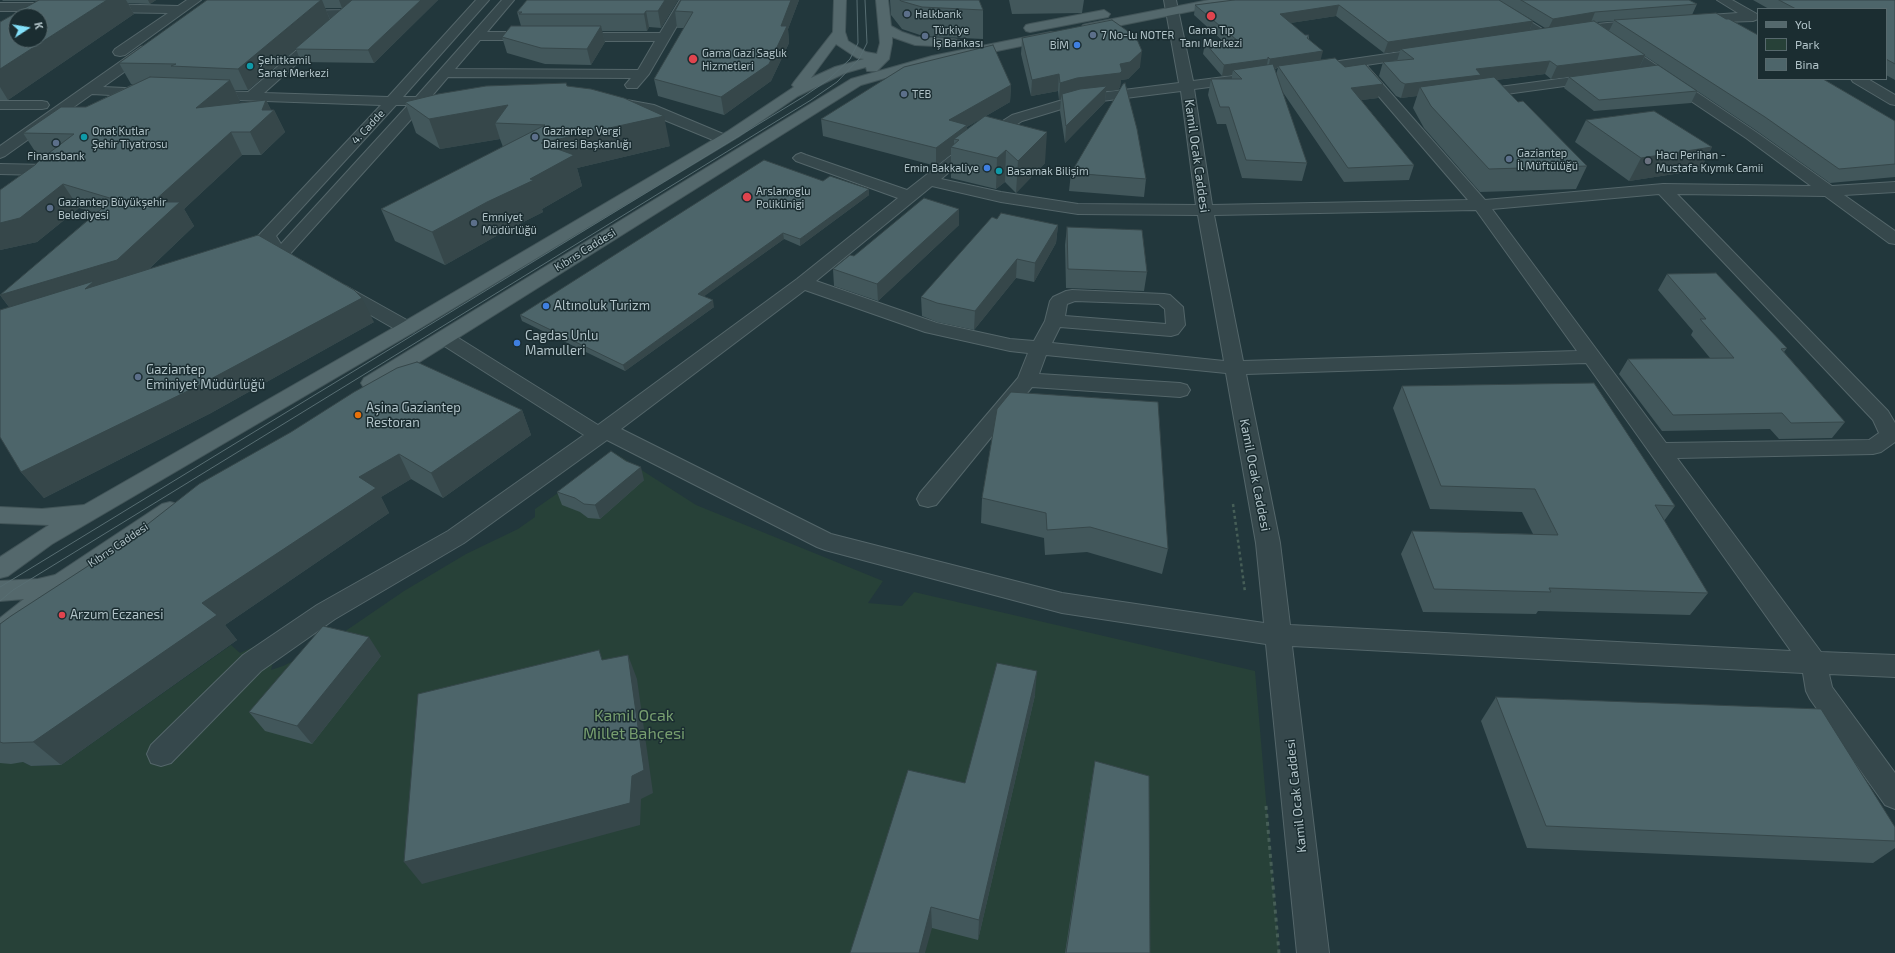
<!DOCTYPE html>
<html>
<head>
<meta charset="utf-8">
<style>
  body { margin:0 }
  #map { position:relative; width:1895px; height:953px; overflow:hidden; background:#22373c; font-family:"Exo 2",sans-serif }
  canvas { display:block }
  .legend { position:absolute; left:1757px; top:8px; width:130px; height:72px; box-sizing:border-box; background:#1b2d31; border:1px solid #57696d; margin:0; padding:5px 7px; list-style:none; font-size:12px; color:#b1c3c8 }
  .legend li { display:flex; align-items:center; gap:8px; height:20px }
  .legend b { width:20px; border:1px solid #57696d }
  .north { position:absolute; left:8px; top:8px; width:40px; height:40px; box-sizing:border-box; background:#1b2d31; border:1px solid #57696d; border-radius:50%; rotate:78deg; font-size:11px; font-weight:700; line-height:16px; text-align:center; color:#b1c3c8 }
  .north::after { content:''; display:block; margin:auto; width:14px; height:18px; background:#83e1fa; clip-path:polygon(50% 0,100% 100%,50% 72%,0 100%) }
</style>
</head>
<body>
<div id="map">
<canvas width="1895" height="953"></canvas>
<ul class="legend">
<li><b style="height:5px;background:#54686c"></b>Yol</li>
<li><b style="height:11px;background:#274138"></b>Park</li>
<li><b style="height:11px;background:#4d656a"></b>Bina</li>
</ul>
<div class="north">K</div>
</div>
<script>
const c = document.querySelector('canvas').getContext('2d');
c.lineJoin = 'round';
function fill(path, color) {
  c.fillStyle = color;
  c.fill(path, 'evenodd');
}
function shape(rows) {
  const path = new Path2D();
  for (const r of rows) {
    path.moveTo(r[0], r[1]);
    for (let i = 2; i < r.length; i += 2) path.lineTo(r[i], r[i + 1]);
  }
  return path;
}
function strokePath(path, color, width, dash) {
  c.strokeStyle = color;
  c.lineWidth = width;
  c.lineCap = dash ? 'butt' : 'round';
  c.setLineDash(dash || []);
  c.stroke(path);
}
function write(font, color, halo, rows, align = 'center') {
  c.font = font + ' "Exo 2",sans-serif';
  c.lineWidth = 3;
  c.setLineDash([]);
  c.textBaseline = 'middle';
  c.strokeStyle = halo;
  c.fillStyle = color;
  for (const [text, x, y, turn = 0] of rows) {
    c.save();
    c.translate(x, y);
    c.rotate((+turn || 0) * Math.PI / 180);
    c.textAlign = isNaN(turn) ? turn : align;
    if (halo) c.strokeText(text, 0, 0);
    c.fillText(text, 0, 0);
    c.restore();
  }
}
fill(shape([
  [615,453,696,505,883,581,868,603,902,606,914,592,1255,671,1279,953,0,953,0,763,23,762,31,766,61,765,231,645,240,653,260,644,276,651,271,670,283,666,322,647,404,591,466,554,518,529,535,517,535,509]
]), '#274138');
const minor = shape([
  [187,0,201,0,125,55,120,56,115,55,113,52,115,49,168,13,101,12,95,8,101,4,178,6,187,0],
  [355,0,368,0,264,93,388,97,476,0,489,0,403,97,416,97,502,0,514,0,487,32,532,32,536,33,538,36,536,39,532,40,480,40,455,69,638,70,655,41,575,41,570,40,569,37,570,34,575,33,660,33,680,0,692,0,649,74,637,88,627,88,625,85,631,78,448,77,431,97,444,98,446,101,444,104,424,105,289,255,303,263,306,267,303,271,297,272,291,271,273,260,259,235,381,105,208,99,203,98,201,95,203,92,208,91,248,92,334,18,297,18,293,17,291,14,293,11,343,10,355,0],
  [396,105,408,105,281,244,276,236,396,105],
  [1164,0,1176,0,1193,81,1240,75,1245,76,1247,79,1245,82,1240,83,1194,89,1212,205,1468,200,1357,71,1355,68,1356,66,1312,73,1307,72,1305,69,1307,66,1312,65,1428,48,1433,49,1435,52,1433,55,1366,65,1485,200,1663,184,1811,186,1746,138,1612,48,1611,45,1612,42,1617,41,1622,42,1756,132,1832,186,1895,182,1895,192,1844,195,1895,231,1895,244,1889,243,1825,196,1677,194,1888,411,1895,423,1895,442,1881,452,1873,454,1677,458,1821,652,1895,655,1895,677,1829,674,1832,687,1895,773,1895,809,1885,805,1810,699,1806,691,1803,673,1292,646,1329,953,1297,953,1266,644,1062,613,825,550,817,547,607,440,464,543,335,619,261,671,171,763,161,766,151,763,147,754,151,745,243,655,317,605,448,531,584,435,438,342,435,338,438,334,445,332,452,334,598,425,797,279,898,198,796,161,793,158,796,155,801,153,806,155,907,190,962,147,1012,115,1076,96,1179,83,1164,0],
  [1181,91,1196,205,1078,204,1001,192,941,179,972,153,1022,121,1078,104,1181,91],
  [932,186,1001,202,1078,214,1198,215,1224,361,1052,343,1060,327,1171,336,1178,334,1185,325,1183,307,1170,295,1164,294,1072,290,1066,291,1053,297,1050,301,1045,321,1034,341,1010,339,937,323,816,281,932,186],
  [1659,194,1873,420,1879,433,1869,440,1666,443,1492,209,1659,194],
  [1476,210,1577,351,1243,361,1214,215,1476,210],
  [805,290,925,332,1010,351,1028,353,1018,378,920,493,917,499,920,505,928,507,936,505,1032,387,1180,397,1187,395,1190,390,1187,385,1180,383,1039,374,1046,355,1226,373,1256,543,1264,623,1062,593,831,534,621,429,805,290],
  [1075,301,1159,304,1165,309,1166,324,1065,316,1067,304,1075,301],
  [1586,363,1791,651,1290,625,1280,543,1246,374,1586,363],
  [1482,0,1496,0,1552,35,1550,38,1546,39,1542,38,1482,0],
  [1717,0,1732,0,1757,14,1758,19,1753,21,1691,23,1689,20,1691,17,1695,16,1738,13,1717,0],
  [0,3,59,3,65,7,59,11,0,11,0,3],
  [1640,20,1644,21,1646,24,1644,27,1575,34,1571,33,1569,30,1571,27,1575,26,1640,20],
  [146,46,151,47,153,50,151,53,103,87,147,89,152,90,154,93,152,96,147,97,92,94,5,156,0,158,0,146,141,47,146,46],
  [1596,74,1601,75,1603,78,1601,81,1477,98,1472,97,1470,94,1472,91,1477,90,1596,74],
  [1851,79,1868,79,1895,95,1895,105,1890,104,1853,82,1851,79],
  [616,98,654,105,728,136,730,139,728,142,718,142,645,112,611,105,609,102,611,99,616,98],
  [0,101,42,101,47,102,49,105,47,108,42,109,0,109,0,101],
  [0,164,47,165,52,167,60,175,50,187,6,217,0,219,0,207,38,181,43,175,0,174,0,164],
  [340,285,346,286,414,324,416,328,414,332,407,334,400,332,334,294,331,290,334,286,340,285]
]);
const major = shape([
  [834,0,846,0,845,32,848,41,866,52,877,54,880,43,876,0,888,0,891,26,902,32,917,37,954,39,959,40,960,43,959,46,954,47,915,45,892,37,892,43,889,59,877,71,867,71,866,67,845,73,798,96,738,137,414,332,52,544,8,576,0,578,0,557,49,525,0,523,0,507,42,509,84,505,400,324,728,131,794,87,792,85,794,82,833,32,834,0],
  [836,44,857,58,864,59,835,67,811,78,836,44],
  [1209,0,1233,0,1227,4,1087,32,1083,31,1081,28,1083,25,1087,24,1209,0],
  [1104,10,1110,14,1108,17,1030,32,1026,31,1024,28,1026,25,1030,24,1104,10],
  [1051,32,1055,33,1057,36,1055,39,934,64,861,85,378,388,371,389,364,388,361,383,364,378,851,79,932,56,1051,32],
  [170,502,178,504,181,510,178,516,71,590,9,639,0,642,0,618,24,599,0,601,0,581,38,579,55,575,162,504,170,502]
]);
strokePath(minor, '#54666a', 2);
strokePath(major, '#425458', 2);
strokePath(shape([
  [1233,504,1245,592]
]), '#465e57', 2.5, [3, 3]);
strokePath(shape([
  [1266,806,1279,953]
]), '#465e57', 3, [4, 4]);
fill(minor, '#36484c');
fill(major, '#54686c');
strokePath(shape([
  [0,587,803,97,828,80,850,59,858,43,857,0],
  [0,601,13,590,811,100,837,82,859,59,867,43,865,0]
]), '#586e73', 1);
fill(shape([
  [2,0,156,0,150,4,128,3,134,14,8,100,0,100,0,22,37,1,3,1],
  [207,0,438,0,374,63,301,62,296,49,248,90,235,90,240,101,238,103,266,100,271,110,274,110,285,132,261,155,242,155,184,209,194,226,148,270,374,322,211,413,44,498,21,472,9,307,0,295,96,213,79,208,37,242,0,250,0,190,35,165,45,156,38,156,23,133,86,107,133,84,131,84,119,63],
  [325,8,342,8,330,19],
  [527,0,678,0,661,28,649,27,647,31,602,31,605,42,591,65,545,64,507,53,502,37,521,26,517,12],
  [681,0,799,0,788,29,789,43,771,81,724,115,658,96,654,79,684,28,677,28,675,11],
  [890,0,979,0,983,10,983,39,923,36,902,29,891,15],
  [1009,0,1084,0,1082,13,1012,14],
  [1234,0,1689,0,1697,4,1692,15,1758,79,1826,79,1825,80,1895,121,1895,177,1830,183,1757,131,1645,56,1639,68,1697,91,1691,103,1594,111,1564,88,1569,77,1595,74,1551,79,1545,74,1496,80,1518,102,1587,166,1576,189,1480,192,1424,128,1413,108,1417,96,1401,98,1396,96,1379,76,1383,62,1397,61,1400,51,1384,53,1336,16,1290,23,1305,35,1309,35,1309,39,1321,60,1378,98,1361,100,1414,165,1409,180,1344,182,1282,91,1307,163,1302,181,1242,178,1226,124,1217,124,1208,95,1211,79,1232,79,1232,75,1222,76,1203,54,1205,43,1224,42,1194,15,1195,5],
  [1506,4,1545,28,1530,30,1533,21],
  [1614,21,1609,31,1597,22],
  [1278,68,1276,74,1275,69],
  [1753,0,1895,0,1895,80,1886,75,1886,9,1769,9],
  [1022,38,1140,67,1128,79,1121,80,1120,87,1118,90,1106,91,1105,102,1065,143,1060,111,1061,99,1059,100,1058,91,1031,96,1021,54],
  [1011,85,1010,102,986,116,1045,163,1016,193,1005,182,996,189,951,178,951,154,936,166,823,136,821,119],
  [982,118,967,130,967,127],
  [567,86,670,146,577,168,582,186,542,209,543,212,498,235,445,265,395,241,381,209,503,147,500,139,440,149,416,133,405,102],
  [1586,120,1712,147,1700,170,1629,181,1575,142],
  [1071,173,1146,179,1144,197,1069,191],
  [823,181,869,195,800,246,784,239,704,296,714,307,625,371,522,321,520,315],
  [959,209,959,225,878,301,834,286,833,269,854,256],
  [997,219,1058,225,1056,243,1034,282,1016,278,974,330,937,322,922,316,921,297],
  [1067,227,1147,272,1144,291,1066,288,1065,245],
  [1667,274,1787,348,1784,352,1845,422,1832,438,1779,439,1770,429,1662,431,1619,374,1628,359,1710,358,1691,335,1693,331,1658,290],
  [1402,386,1675,506,1664,521,1708,593,1690,615,1538,611,1536,614,1423,612,1401,554,1412,531,1533,534,1522,512,1430,509,1393,408],
  [997,409,1168,549,1162,574,1087,552,1045,555,1044,538,981,523,982,498],
  [522,410,531,435,443,498,411,479,381,497,389,513,225,625,237,640,61,765,31,766,23,762,11,764,0,763,0,624,125,542],
  [644,480,600,519,588,518,580,512,562,505,557,492],
  [381,656,312,744,265,731,249,712],
  [1035,695,978,940,932,928,850,953,965,783],
  [1496,697,1895,827,1895,848,1873,863,1527,848,1481,721],
  [1095,761,1150,953,1065,953,1091,785]
]), '#42575b');
fill(shape([
  [107,0,126,0,134,14,8,100,0,87,0,69],
  [148,0,156,0,150,4],
  [321,0,322,0,330,20,248,90,238,69],
  [339,0,353,0,342,8],
  [421,0,438,0,374,63,368,50],
  [665,0,678,0,661,28,658,11],
  [791,0,799,0,788,29,789,43,771,81,724,115,721,97,781,26],
  [1339,5,1336,16,1278,25,1280,14],
  [646,11,649,27,647,31,644,14],
  [1595,12,1591,22,1548,29,1553,19],
  [1533,21,1529,32,1401,49,1400,51,1384,53,1388,42],
  [601,26,605,42,591,65,587,49],
  [1142,51,1140,67,1128,79,1121,80,1120,87,1118,90,1106,91,1105,102,1065,143,1066,126,1062,94,1061,99,1059,100,1060,83,1120,64],
  [1323,51,1320,62,1278,66,1277,68,1268,70,1270,59],
  [1645,55,1639,68,1551,79,1557,66],
  [1268,59,1266,70,1233,70,1232,75,1222,76,1224,65],
  [1550,61,1545,74,1478,82,1420,87,1417,96,1401,98,1405,84,1476,69],
  [1059,74,1058,91,1031,96,1032,80],
  [230,80,240,101,208,130,196,108],
  [1383,84,1378,98,1347,102,1351,88],
  [1011,85,1010,102,967,127,967,142,954,139,954,148,951,147,951,154,936,166,936,148,949,120],
  [266,100,272,112,274,110,285,132,261,155,250,132,262,110],
  [508,105,495,123,500,139,440,149,429,119],
  [664,116,670,146,577,168,582,186,542,209,543,212,498,235,445,265,432,232,530,179,541,143],
  [231,132,242,155,184,209,194,226,133,284,19,320,0,295,153,202],
  [1047,132,1045,163,1016,193,1018,161],
  [1712,147,1700,170,1629,181,1641,158],
  [1006,150,1005,182,996,189,997,158],
  [63,184,79,208,37,242,0,250,0,223],
  [869,189,869,195,800,246,800,239],
  [959,209,959,225,878,301,877,284],
  [1058,225,1056,243,1034,282,1035,263],
  [783,233,784,239,699,300,698,294],
  [1017,259,1016,278,974,330,975,311],
  [362,298,374,322,211,413,44,498,21,472],
  [713,300,714,307,625,371,623,365],
  [522,410,531,435,443,498,431,473],
  [399,454,411,479,381,497,389,513,225,625,237,640,61,765,33,742,202,603,359,477],
  [641,467,644,480,600,519,595,505],
  [369,637,381,656,312,744,297,726],
  [628,655,637,679,653,793,641,799,640,825,422,884,404,862,632,776],
  [1037,671,1035,695,978,940,979,920],
  [931,907,932,928,925,953,919,953]
]), '#36474a');
const building = shape([
  [39,0,107,0,0,69,0,22,39,0],
  [16,16,40,16,40,40,16,40,16,16],
  [207,0,321,0,238,69,171,66,176,64,119,63,207,0],
  [352,0,421,0,368,50,295,49,352,0],
  [527,0,665,0,658,11,646,11,644,14,519,14,522,12,517,12,527,0],
  [681,0,791,0,781,26,787,26,769,64,721,97,654,79,693,12,675,11,681,0],
  [900,0,979,0,983,10,922,7,901,1,900,0],
  [1234,0,1499,0,1533,21,1388,42,1339,5,1280,14,1305,35,1309,35,1307,38,1323,51,1270,59,1268,57,1268,59,1224,65,1205,43,1238,41,1195,5,1234,0],
  [1521,0,1689,0,1697,4,1595,12,1553,19,1521,0],
  [1779,0,1895,0,1895,64,1886,59,1886,9,1796,9,1779,0],
  [1716,13,1726,19,1729,19,1758,35,1758,79,1823,79,1895,121,1895,164,1839,169,1765,117,1614,20,1716,13],
  [1112,20,1136,37,1142,51,1130,62,1120,64,1122,71,1120,73,1077,78,1060,83,1059,74,1032,80,1022,38,1112,20],
  [1594,21,1645,55,1557,66,1550,61,1476,69,1481,75,1405,84,1401,82,1383,62,1414,59,1401,49,1594,21],
  [511,26,601,26,587,49,541,48,502,37,511,26],
  [993,45,1011,85,949,120,967,125,936,148,821,119,904,67,993,45],
  [1335,58,1345,67,1365,64,1383,84,1351,88,1414,165,1348,168,1278,66,1335,58],
  [1273,64,1307,163,1246,160,1229,107,1220,107,1211,79,1242,79,1233,70,1273,64],
  [1658,65,1697,91,1599,100,1569,77,1658,65],
  [150,77,230,80,196,108,266,100,262,110,274,110,250,132,231,132,153,202,180,202,117,260,0,295,113,199,63,184,20,218,0,223,0,190,35,165,41,159,74,134,23,133,61,107,86,107,150,77],
  [1494,77,1518,102,1523,101,1587,166,1489,169,1431,106,1420,87,1494,77],
  [566,83,567,86,591,89,624,98,664,116,541,143,574,155,530,179,534,180,487,202,432,232,381,209,545,125,495,123,508,105,429,119,405,102,438,94,486,86,566,83],
  [1125,83,1137,129,1146,179,1071,173,1123,84,1125,83],
  [1107,86,1066,126,1062,94,1080,89,1107,86],
  [1654,111,1712,147,1641,158,1586,120,1654,111],
  [985,116,1047,132,1018,161,1006,150,997,158,951,147,959,140,954,139,985,116],
  [764,160,823,181,830,176,869,189,800,239,783,233,698,294,713,300,623,365,520,315,764,160],
  [924,198,959,209,877,284,833,269,850,255,854,256,924,198],
  [1001,213,1058,225,1035,263,1017,259,975,311,937,303,921,297,992,217,997,219,1001,213],
  [1067,227,1142,230,1147,272,1068,269,1067,227],
  [258,235,354,290,362,298,194,388,21,472,0,437,0,310,94,281,85,289,258,235],
  [1716,273,1787,348,1781,349,1845,422,1791,423,1782,413,1673,415,1628,359,1734,358,1700,319,1706,319,1667,274,1716,273],
  [417,362,522,410,431,473,399,454,359,477,376,488,202,603,217,615,33,742,3,743,0,742,0,624,11,616,125,542,199,484,291,432,354,392,397,368,417,362],
  [1594,383,1675,506,1655,505,1708,593,1549,588,1551,592,1434,589,1412,531,1558,535,1535,489,1441,486,1402,386,1594,383],
  [1011,392,1158,402,1168,549,1090,527,1047,530,1046,513,982,498,997,409,1011,392],
  [611,451,626,461,641,467,595,505,584,504,575,498,557,492,611,451],
  [323,626,369,637,297,726,249,712,323,626],
  [599,650,602,660,628,655,644,770,632,776,630,803,404,862,418,694,599,650],
  [997,663,1037,671,979,920,931,907,919,953,850,953,908,770,965,783,997,663],
  [1496,697,1821,709,1895,827,1895,841,1546,826,1496,697],
  [1095,761,1149,776,1150,953,1066,953,1095,761]
]);
fill(building, '#4d656a');
strokePath(building, '#36474a', 1);
for (const [x, y, r, color] of [
  [907,14,4,"#5c6f8a"],
  [1211,16,5,"#e0444e"],
  [1093,35,4,"#5c6f8a"],
  [925,36,4,"#5c6f8a"],
  [1077,45,4,"#3f7fe0"],
  [693,59,5,"#e0444e"],
  [250,66,4,"#0f9aa8"],
  [904,94,4,"#5c6f8a"],
  [84,137,4,"#0f9aa8"],
  [535,137,4,"#5c6f8a"],
  [56,143,4,"#5c6f8a"],
  [1509,159,4,"#5c6f8a"],
  [1648,161,4,"#6b7280"],
  [987,168,4,"#3f7fe0"],
  [999,171,4,"#0f9aa8"],
  [747,197,5,"#e0444e"],
  [50,208,4,"#5c6f8a"],
  [474,223,4,"#5c6f8a"],
  [546,306,4,"#3f7fe0"],
  [517,343,4,"#3f7fe0"],
  [138,377,4,"#5c6f8a"],
  [358,415,4,"#e8710a"],
  [62,615,4,"#e0444e"]
]) {
  const dot = new Path2D();
  dot.arc(x, y, r, 0, 2 * Math.PI);
  c.fillStyle = color;
  c.fill(dot);
  strokePath(dot, '#1b2d31', 1.5);
}
write('11px', '#b1c3c8', '#1b2d31', [
  ["Halkbank",915,14],
  ["Türkiye",933,30],
  ["İş Bankası",933,43],
  ["Gama Tıp",1211,30,"center"],
  ["Tanı Merkezi",1211,43,"center"],
  ["7 No-lu NOTER",1101,35],
  ["BİM",1069,45,"right"],
  ["Gama Gazi Saglık",702,53],
  ["Hizmetleri",702,66],
  ["Şehitkamil",258,60],
  ["Sanat Merkezi",258,73],
  ["TEB",912,94],
  ["Onat Kutlar",92,131],
  ["Şehir Tiyatrosu",92,144],
  ["Gaziantep Vergi",543,131],
  ["Dairesi Başkanlığı",543,144],
  ["Gaziantep",1517,153],
  ["İl Müftülüğü",1517,166],
  ["Hacı Perihan -",1656,155],
  ["Mustafa Kıymık Camii",1656,168],
  ["Finansbank",56,156,"center"],
  ["Emin Bakkaliye",979,168,"right"],
  ["Basamak Bilişim",1007,171],
  ["Arslanoglu",756,191],
  ["Poliklinigi",756,204],
  ["Gaziantep Büyükşehir",58,202],
  ["Belediyesi",58,215],
  ["Emniyet",482,217],
  ["Müdürlüğü",482,230]
], 'left');
write('11px', '#b1c3c8', '#1b2d31', [
  ["4. Cadde",368,127,-47],
  ["Kıbrıs Caddesi",585,250,-32],
  ["Kıbrıs Caddesi",118,545,-34]
]);
write('13px', '#b1c3c8', '#1b2d31', [
  ["Kamil Ocak Caddesi",1197,156,82],
  ["Kamil Ocak Caddesi",1255,475,79],
  ["Kamil Ocak Caddesi",1296,796,-96]
]);
write('13px', '#b1c3c8', '#1b2d31', [
  ["Altınoluk Turizm",554,306],
  ["Cagdas Unlu",525,336],
  ["Mamulleri",525,351],
  ["Gaziantep",146,370],
  ["Eminiyet Müdürlüğü",146,385],
  ["Aşina Gaziantep",366,408],
  ["Restoran",366,423],
  ["Arzum Eczanesi",70,615]
], 'left');
write('16px', '#779e6f', '#1b2d31', [
  ["Kamil Ocak",634,716],
  ["Millet Bahçesi",634,734]
]);
</script>
</body>
</html>
